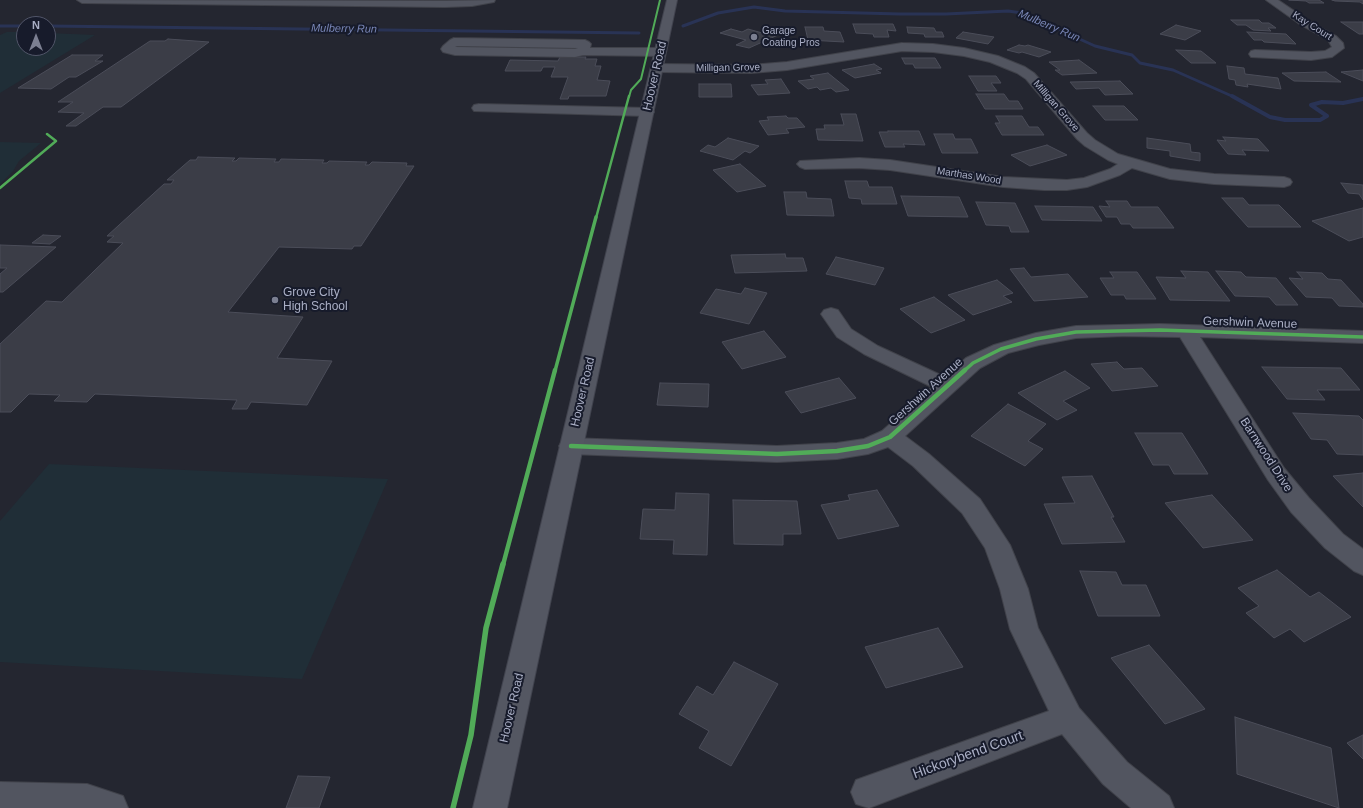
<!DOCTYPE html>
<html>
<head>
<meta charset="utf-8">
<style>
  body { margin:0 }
  #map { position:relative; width:1363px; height:808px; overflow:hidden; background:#242630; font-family:Arial,sans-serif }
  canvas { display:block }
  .north { position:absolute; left:16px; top:16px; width:40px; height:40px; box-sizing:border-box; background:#171b2b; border:1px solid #525669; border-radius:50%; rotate:0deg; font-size:11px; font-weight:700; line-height:16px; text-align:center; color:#aaafc5 }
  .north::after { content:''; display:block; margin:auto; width:14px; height:18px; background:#7b7f91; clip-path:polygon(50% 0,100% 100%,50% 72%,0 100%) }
</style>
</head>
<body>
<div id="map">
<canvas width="1363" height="808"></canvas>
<div class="north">N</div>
</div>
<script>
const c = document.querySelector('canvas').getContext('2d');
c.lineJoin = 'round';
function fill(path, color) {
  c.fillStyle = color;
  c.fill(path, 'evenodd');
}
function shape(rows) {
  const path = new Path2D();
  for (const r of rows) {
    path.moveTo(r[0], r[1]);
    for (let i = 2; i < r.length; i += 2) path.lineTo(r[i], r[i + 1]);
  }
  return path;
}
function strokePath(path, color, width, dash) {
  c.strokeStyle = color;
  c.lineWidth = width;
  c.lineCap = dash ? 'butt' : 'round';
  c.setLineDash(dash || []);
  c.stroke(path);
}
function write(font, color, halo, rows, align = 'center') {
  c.font = font + ' Arial,sans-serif';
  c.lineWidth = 4;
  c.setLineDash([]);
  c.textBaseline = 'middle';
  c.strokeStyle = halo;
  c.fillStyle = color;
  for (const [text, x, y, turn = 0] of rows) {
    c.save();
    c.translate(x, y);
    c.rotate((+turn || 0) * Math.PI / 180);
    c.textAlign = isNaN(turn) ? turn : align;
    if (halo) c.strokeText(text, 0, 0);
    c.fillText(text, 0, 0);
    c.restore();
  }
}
fill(shape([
  [7,32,24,32,24,48,48,48,48,33,95,35,0,93,0,35],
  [0,142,41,143,19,161,13,171,0,184],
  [49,464,388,479,302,679,0,662,0,521]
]), '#202e37');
strokePath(shape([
  [0,26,24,26],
  [48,26,639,33],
  [683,26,718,13,754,7,785,11,900,14,946,14,1008,11,1022,13,1095,46,1132,55,1140,63,1173,70,1234,97]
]), '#293355', 3);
strokePath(shape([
  [1232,96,1270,117,1285,120,1320,120,1327,116,1311,105,1322,102,1343,103,1363,99]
]), '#293355', 4);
const building = shape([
  [1289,0,1319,0,1324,3,1309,3,1306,1,1289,0],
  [1332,0,1363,0,1363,4,1360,2,1335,1,1332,0],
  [1231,20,1259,20,1262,23,1269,23,1276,28,1268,28,1271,31,1253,30,1246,25,1237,25,1231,20],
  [1341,22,1363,22,1363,34,1359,34,1341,22],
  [853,24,893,24,896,31,887,30,889,37,874,37,873,34,856,33,853,24],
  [1176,25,1201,31,1185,40,1160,34,1176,25],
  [805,27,823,27,824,31,840,32,844,42,808,40,805,27],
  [907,27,934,28,936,32,942,32,944,37,925,37,924,34,908,33,907,27],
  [731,29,742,32,748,29,766,34,769,32,778,35,749,48,736,45,746,40,720,33,731,29],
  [963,32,994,37,988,44,956,38,963,32],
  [1247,32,1286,34,1296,44,1264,42,1262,40,1254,40,1247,32],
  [168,39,209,42,121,107,103,107,76,126,66,126,84,113,58,112,73,102,58,102,150,41,165,41,168,39],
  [1019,45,1025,46,1028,45,1051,52,1039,57,1022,52,1019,53,1007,50,1019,45],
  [1176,50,1201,51,1216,63,1191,63,1176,50],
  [72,55,103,55,95,61,103,61,76,77,69,77,51,89,18,88,72,55],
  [560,57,586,57,585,59,597,59,595,66,601,66,597,80,610,81,606,96,569,96,568,99,560,99,568,77,551,77,555,67,543,67,541,71,505,71,510,60,558,61,560,57],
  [902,58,935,58,941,68,915,68,913,64,905,64,902,58],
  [1079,60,1097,73,1062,75,1055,70,1060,70,1049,62,1079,60],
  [874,64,882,69,876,70,881,73,855,78,842,70,874,64],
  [1227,66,1244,68,1245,74,1278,78,1281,89,1247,84,1248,87,1236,85,1235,80,1229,79,1227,66],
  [1363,70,1363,81,1341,72,1363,70],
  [1326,72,1341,82,1294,81,1282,73,1326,72],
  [828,73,849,90,836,92,831,88,820,90,817,87,808,89,798,81,814,79,810,76,828,73],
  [969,76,996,76,1001,83,991,83,997,91,978,91,969,76],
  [781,79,790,93,758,95,751,85,768,84,765,80,781,79],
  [1120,81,1133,94,1105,95,1099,88,1076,89,1070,82,1120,81],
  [699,84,731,84,732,97,699,97,699,84],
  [976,94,1004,94,1009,101,1018,101,1023,109,985,109,976,94],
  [1093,106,1124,106,1138,120,1105,120,1093,106],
  [841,114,856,114,863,141,818,140,816,129,825,129,824,125,844,125,841,114],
  [786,116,788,118,797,118,805,127,786,129,789,133,768,135,759,121,769,120,767,117,786,116],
  [996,116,1022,116,1029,127,1038,127,1044,135,1002,135,995,123,1000,123,996,116],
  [888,131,919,131,925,145,903,144,905,147,885,147,879,132,888,132,888,131],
  [934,134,953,134,955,139,971,139,978,153,942,153,934,134],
  [1223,137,1258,139,1269,151,1242,150,1246,155,1228,154,1217,140,1226,141,1223,137],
  [728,138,759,146,750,153,745,151,733,160,700,151,708,145,715,147,728,138],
  [1147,138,1190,144,1191,152,1200,153,1200,161,1170,156,1170,151,1147,148,1147,138],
  [1047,145,1067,155,1030,166,1011,155,1047,145],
  [198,157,235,158,232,161,236,161,239,158,276,159,274,162,279,162,281,159,324,160,322,163,327,163,329,161,367,162,365,165,369,165,372,162,407,163,406,166,414,166,361,246,354,246,352,249,279,247,228,312,303,317,277,358,332,361,307,405,251,402,247,409,232,409,237,400,95,394,87,402,54,401,60,395,29,394,11,412,0,412,0,344,46,301,62,302,123,243,107,242,114,236,107,236,164,184,171,184,174,180,167,180,190,160,196,160,198,157],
  [740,164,766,186,737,192,713,170,740,164],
  [845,181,867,181,869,187,892,187,897,204,862,204,861,199,849,198,845,181],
  [1341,183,1363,185,1363,200,1359,194,1348,193,1341,183],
  [784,192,806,192,807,198,831,199,834,216,787,215,784,192],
  [901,196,959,197,968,217,908,216,901,196],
  [1222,198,1243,198,1249,205,1279,205,1301,227,1248,227,1222,198],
  [1106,201,1127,201,1131,207,1158,207,1174,228,1133,228,1130,224,1121,224,1117,217,1106,217,1099,206,1110,207,1106,201],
  [976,202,1015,203,1029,232,1011,232,1009,226,986,225,976,202],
  [1035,206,1093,207,1102,221,1042,220,1035,206],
  [1363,208,1363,237,1349,241,1312,221,1363,208],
  [43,235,61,236,50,244,32,243,43,235],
  [0,245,56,247,3,292,0,292,0,274,7,268,0,268,0,245],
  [785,254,786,258,803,258,807,271,735,273,731,255,785,254],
  [836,257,884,268,875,285,826,274,836,257],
  [1024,268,1031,277,1068,274,1088,297,1034,301,1010,269,1024,268],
  [1181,271,1208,272,1230,301,1170,300,1156,277,1186,278,1181,271],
  [1216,271,1241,272,1246,277,1276,278,1298,305,1276,305,1269,297,1235,296,1216,271],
  [1110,272,1137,272,1156,299,1126,299,1124,295,1111,295,1100,278,1114,278,1110,272],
  [1297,272,1322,273,1328,279,1341,280,1363,304,1363,307,1339,306,1332,298,1306,297,1289,278,1303,279,1297,272],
  [997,280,1013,293,1003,296,1012,302,973,315,948,295,997,280],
  [745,288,767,293,749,324,700,313,716,289,741,294,745,288],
  [934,297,965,320,931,333,900,309,934,297],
  [764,331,786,357,742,369,722,342,764,331],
  [1117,362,1124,369,1142,368,1158,386,1112,391,1091,364,1117,362],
  [1262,367,1341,368,1360,390,1317,390,1325,400,1287,399,1262,367],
  [1065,371,1090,388,1063,401,1077,410,1057,420,1018,393,1065,371],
  [839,378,856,398,801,413,785,392,839,378],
  [660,383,709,384,708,407,657,405,660,383],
  [1008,404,1046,424,1028,441,1043,449,1025,466,971,436,1008,404],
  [1293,413,1359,416,1363,420,1363,455,1337,454,1327,440,1311,439,1293,413],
  [1135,433,1182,433,1208,474,1174,474,1169,465,1153,465,1135,433],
  [1363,473,1363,507,1333,476,1363,473],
  [1092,476,1114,517,1111,517,1125,542,1062,544,1044,504,1075,503,1062,477,1092,476],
  [877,490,899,526,838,539,821,505,850,500,848,495,877,490],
  [676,493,709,494,707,555,673,554,674,540,640,539,643,509,675,510,676,493],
  [1212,495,1253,540,1203,548,1165,503,1212,495],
  [733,500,797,501,801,534,783,534,783,545,734,544,733,500],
  [1277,570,1310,597,1319,592,1351,617,1304,642,1290,629,1274,638,1246,613,1259,606,1238,588,1277,570],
  [1080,571,1116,572,1122,585,1146,585,1160,616,1098,616,1080,571],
  [938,628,963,667,886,688,865,647,938,628],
  [1149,645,1205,709,1165,724,1111,658,1149,645],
  [734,662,778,684,731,766,699,748,709,731,679,714,697,686,713,695,734,662],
  [1235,717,1331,748,1339,808,1237,774,1235,717],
  [1363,735,1363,759,1347,743,1363,735],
  [298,776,330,777,319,808,286,808,298,776]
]);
fill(building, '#3b3d47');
strokePath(building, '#4b4d59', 1);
const minor = shape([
  [77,0,445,1,495,0,494,2,472,6,445,7,82,3,77,0],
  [1266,0,1278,0,1309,21,1336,36,1343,43,1344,48,1332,57,1311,60,1251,57,1249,54,1251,51,1255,50,1311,52,1325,51,1332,47,1328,40,1301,25,1266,0],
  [454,38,585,40,589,42,591,44,590,48,660,48,664,49,666,52,664,55,660,56,583,55,575,57,455,55,443,52,441,49,443,46,450,40,454,38],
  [457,46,460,46,578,48,575,49,455,47,457,46],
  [902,43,933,44,964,48,998,56,1025,67,1034,73,1087,133,1095,140,1118,154,1170,169,1214,174,1284,177,1290,179,1292,182,1290,185,1284,187,1214,184,1170,179,1132,168,1120,175,1087,187,1067,190,1044,190,1003,187,890,170,859,168,805,169,800,167,797,164,800,161,859,158,890,160,1003,177,1067,180,1084,178,1110,169,1118,164,1108,160,1085,146,1077,139,1026,79,1017,73,990,62,964,56,933,52,902,51,787,70,751,73,657,72,653,71,651,68,653,65,657,64,751,65,787,62,902,43],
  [479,104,647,108,652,109,654,112,652,115,647,116,474,111,472,108,474,105,479,104],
  [831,308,838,310,851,329,878,346,945,377,966,358,994,345,1036,333,1076,326,1160,324,1363,331,1363,343,1200,337,1284,468,1309,498,1343,534,1363,549,1363,575,1354,571,1325,548,1291,512,1268,480,1180,337,1123,336,1076,338,1039,345,1008,353,980,368,905,436,929,454,980,499,1010,545,1028,589,1038,628,1079,708,1127,762,1169,796,1174,808,1131,808,1103,784,1062,734,869,808,856,804,851,792,856,780,1049,711,1010,629,1000,589,985,548,962,513,913,466,888,447,868,454,837,459,777,462,571,454,563,452,559,446,563,440,571,438,777,446,837,443,864,439,882,431,932,387,864,354,837,337,821,314,824,310,831,308],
  [0,782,87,784,123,796,128,808,0,808,0,782]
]);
const major = shape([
  [667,0,677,0,507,808,473,808,667,0]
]);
strokePath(minor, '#40424a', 2);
strokePath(major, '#41434e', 2);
fill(minor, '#525560');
fill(major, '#545762');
strokePath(shape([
  [629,97,631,90,641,79,660,0]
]), '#51ab58', 2);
strokePath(shape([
  [0,188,56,141,47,134],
  [596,218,629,96]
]), '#51ab58', 2.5);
strokePath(shape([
  [555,371,596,217],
  [964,371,973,363,1001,349,1036,339,1076,332,1160,330,1363,337]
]), '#51ab58', 3.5);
strokePath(shape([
  [571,446,777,454,837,451,868,446,890,437,965,370],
  [503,565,555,370]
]), '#51ab58', 4.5);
strokePath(shape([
  [453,808,471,735,486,628,503,564]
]), '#51ab58', 5.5);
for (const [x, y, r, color] of [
  [754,37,4,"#7b7f91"],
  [275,300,4,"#7b7f91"]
]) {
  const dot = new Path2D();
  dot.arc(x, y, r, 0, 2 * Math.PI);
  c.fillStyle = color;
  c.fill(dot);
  strokePath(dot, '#171b2b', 1.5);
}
write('10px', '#aaafc5', '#171b2b', [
  ["Kay Court",1312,26,32],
  ["Milligan Grove",728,68,-1],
  ["Milligan Grove",1056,106,49],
  ["Marthas Wood",969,176,9]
]);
write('10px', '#aaafc5', '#171b2b', [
  ["Garage",762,31],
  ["Coating Pros",762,43]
], 'left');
write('italic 11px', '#7885b4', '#171b2b', [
  ["Mulberry Run",1049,26,23],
  ["Mulberry Run",344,29,1]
]);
write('12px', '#aaafc5', '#171b2b', [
  ["Hoover Road",655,76,-77],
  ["Gershwin Avenue",1250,323,2],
  ["Hoover Road",583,392,-77],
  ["Gershwin Avenue",926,392,-42],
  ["Barnwood Drive",1266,455,57],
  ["Hoover Road",512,708,-77]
]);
write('12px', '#aaafc5', '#171b2b', [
  ["Grove City",283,293],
  ["High School",283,307]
], 'left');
write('14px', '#aaafc5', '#171b2b', [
  ["Hickorybend Court",968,755,-20]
]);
</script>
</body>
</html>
